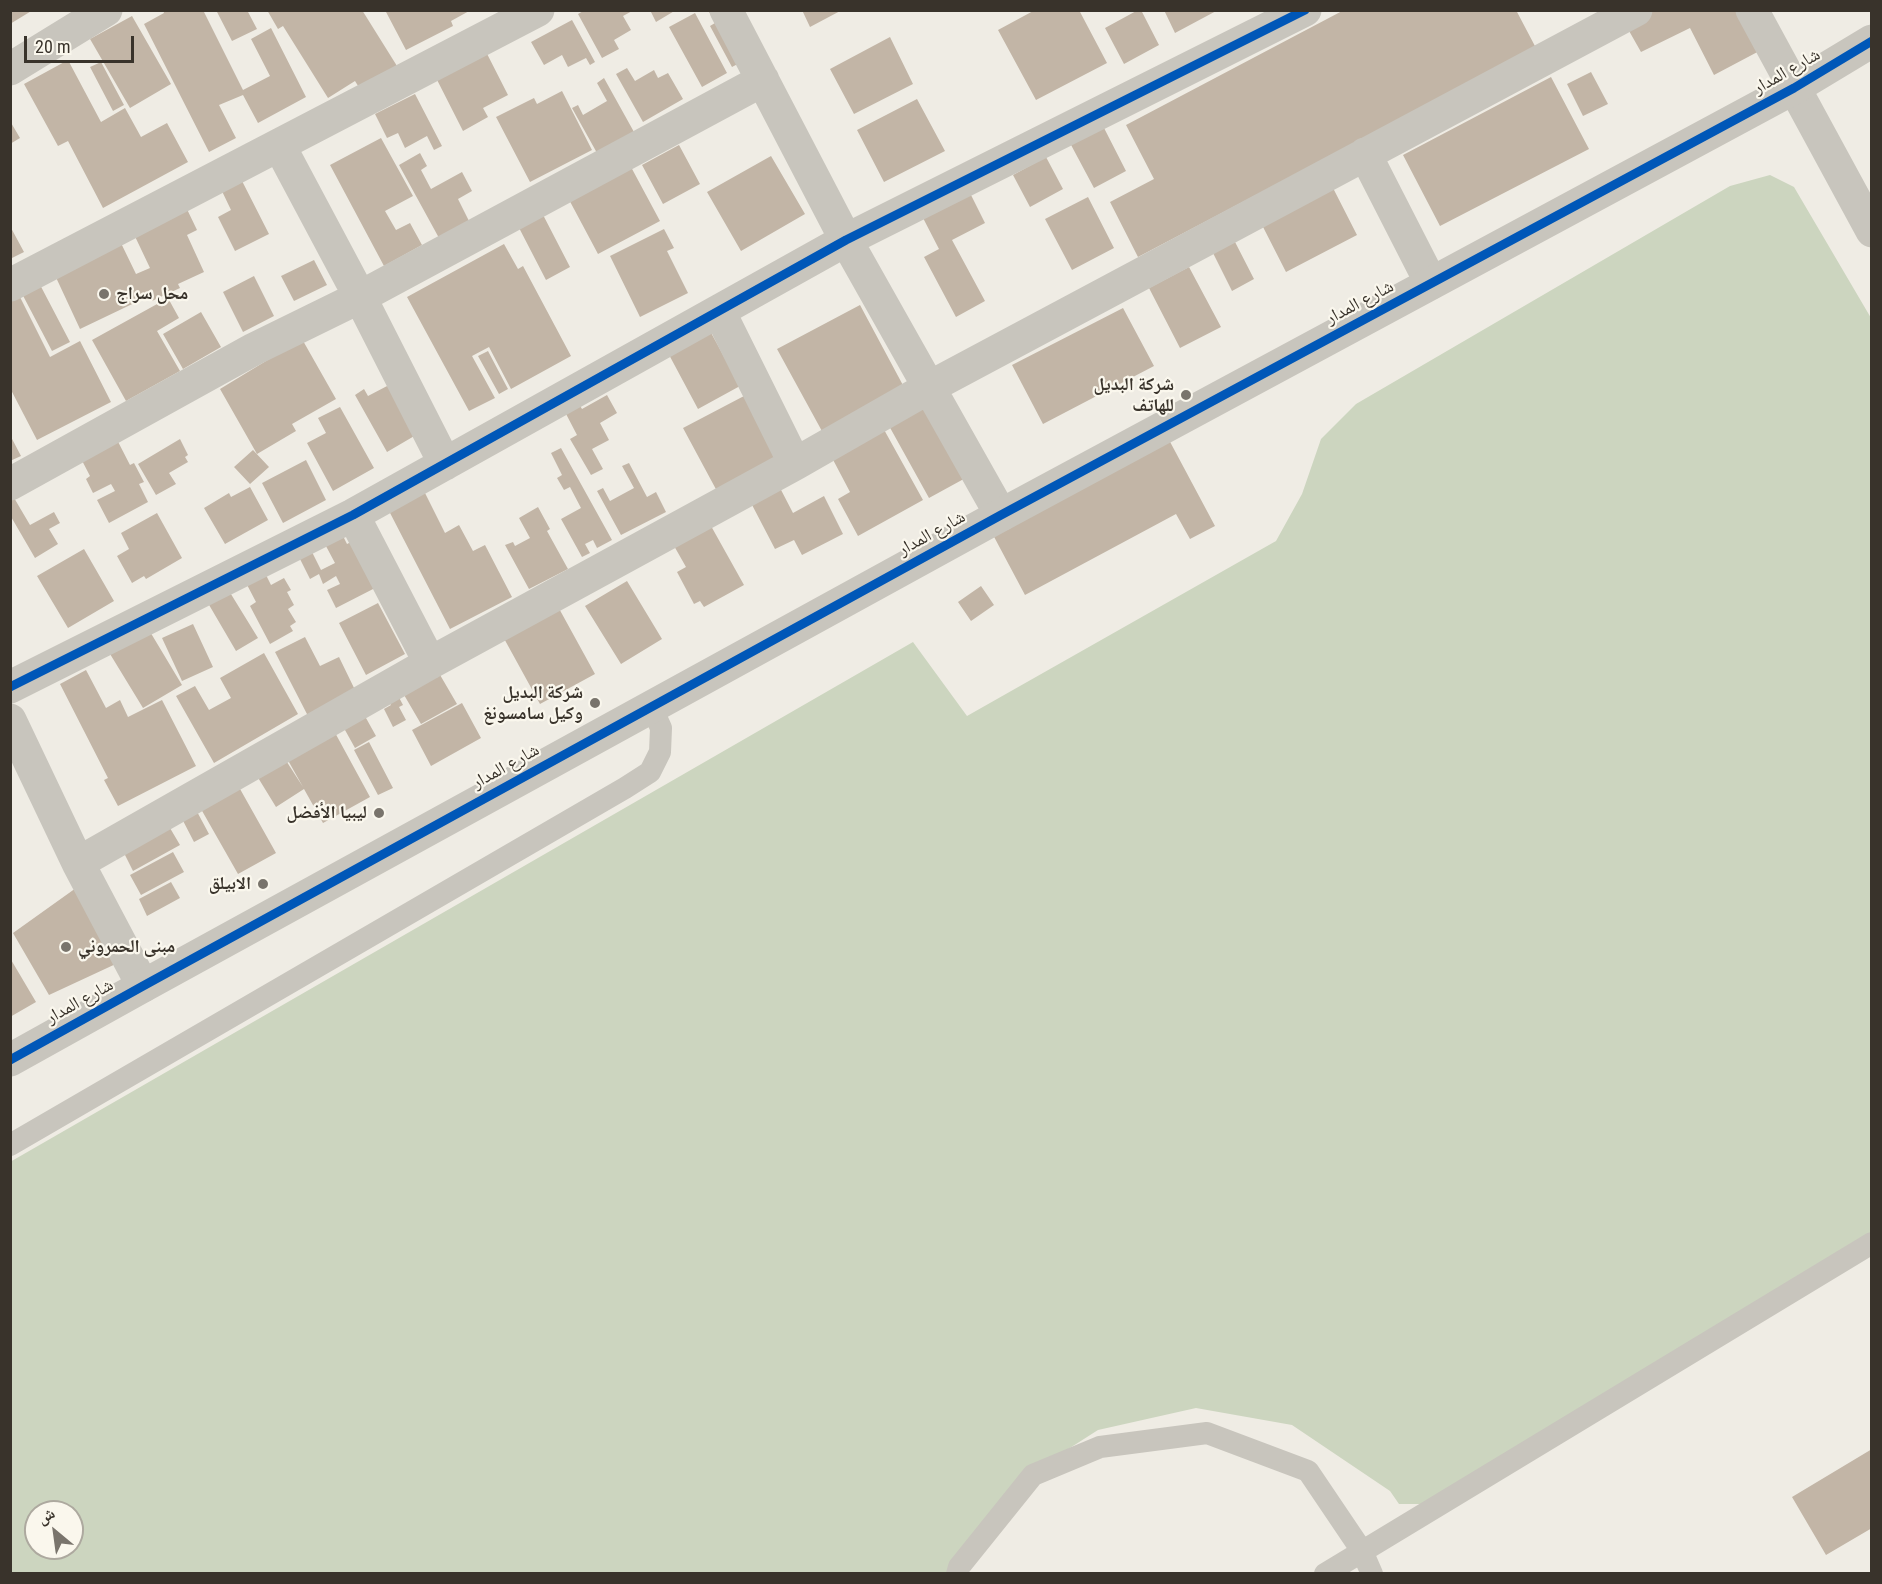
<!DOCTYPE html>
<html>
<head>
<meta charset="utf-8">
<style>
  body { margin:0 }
  #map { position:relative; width:1882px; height:1584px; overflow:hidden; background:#efece4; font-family:"Roboto Condensed","Noto Naskh Arabic",sans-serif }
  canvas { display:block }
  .frame { position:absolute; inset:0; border:12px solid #39332b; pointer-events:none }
  .north { position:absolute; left:24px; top:1500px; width:60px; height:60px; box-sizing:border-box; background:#faf7ed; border:2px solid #ada99f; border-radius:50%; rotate:331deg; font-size:16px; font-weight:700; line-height:24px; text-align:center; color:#39332b }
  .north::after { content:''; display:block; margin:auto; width:21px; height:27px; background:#79746c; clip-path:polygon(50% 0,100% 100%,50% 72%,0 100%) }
  .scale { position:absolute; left:24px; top:36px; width:110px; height:27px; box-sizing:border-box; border:3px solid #39332b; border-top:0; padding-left:8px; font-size:18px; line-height:21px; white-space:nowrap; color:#39332b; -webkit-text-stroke:4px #faf7ed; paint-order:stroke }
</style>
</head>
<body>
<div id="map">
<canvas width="1882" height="1584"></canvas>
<div class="frame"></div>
<div class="north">ش</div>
<div class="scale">20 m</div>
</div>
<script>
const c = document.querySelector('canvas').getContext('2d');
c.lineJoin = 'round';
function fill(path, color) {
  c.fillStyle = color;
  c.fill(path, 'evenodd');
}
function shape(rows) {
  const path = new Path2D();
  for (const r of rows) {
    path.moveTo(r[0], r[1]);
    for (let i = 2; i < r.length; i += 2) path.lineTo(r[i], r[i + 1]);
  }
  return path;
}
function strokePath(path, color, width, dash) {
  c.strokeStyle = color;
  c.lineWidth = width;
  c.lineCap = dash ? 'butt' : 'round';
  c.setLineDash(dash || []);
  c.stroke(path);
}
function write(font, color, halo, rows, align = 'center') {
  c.font = font + ' "Roboto Condensed","Noto Naskh Arabic",sans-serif';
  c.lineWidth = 4.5;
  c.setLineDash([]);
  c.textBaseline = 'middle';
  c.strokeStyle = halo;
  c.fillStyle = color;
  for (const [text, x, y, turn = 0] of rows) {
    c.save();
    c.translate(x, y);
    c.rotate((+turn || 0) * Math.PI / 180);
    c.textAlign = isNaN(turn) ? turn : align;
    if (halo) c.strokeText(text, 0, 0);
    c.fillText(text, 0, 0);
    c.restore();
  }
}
fill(shape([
  [1770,175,1794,187,1871,318,1871,1233,1424,1504,1399,1504,1390,1491,1292,1425,1196,1408,1098,1430,1026,1476,960,1573,11,1573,10,1162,913,642,967,716,1276,541,1302,494,1321,439,1356,404,1730,186],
  [36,1512,72,1512,72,1548,36,1548]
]), '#ccd5bf');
fill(shape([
  [10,10,33,10,10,24],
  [163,10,203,10,243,90,270,76,251,39,271,28,306,97,258,123,243,95,219,105,236,138,209,152,144,24,164,13],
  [216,10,247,10,257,29,232,41],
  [267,10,362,10,397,66,360,89,355,81,328,98,283,26,278,29],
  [385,10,471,10,451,21,453,26,406,50],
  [585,10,634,10,623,16,631,30,614,40,619,49,602,58,578,14],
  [650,10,676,10,656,22],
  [708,10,726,10,751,57,732,67,710,26,715,23],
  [802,10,842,10,810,27],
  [1035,10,1079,10,1107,63,1036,100,998,30],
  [1138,10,1141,10,1159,45,1124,64,1105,28],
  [1164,10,1218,10,1175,33],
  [1344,10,1516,10,1536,48,1138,257,1110,202,1154,179,1126,125],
  [1645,10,1745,10,1765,48,1714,75,1690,28,1641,52,1624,22],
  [695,13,727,73,702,87,669,27],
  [132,16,171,84,130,108,90,39],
  [572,20,595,62,590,65,586,58,568,67,562,55,544,65,531,42],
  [890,37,913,84,854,114,830,69],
  [481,42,508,95,483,108,488,117,463,131,431,68],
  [68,60,101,122,125,108,141,137,167,123,188,162,103,208,68,141,58,146,24,84],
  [101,62,124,105,113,111,90,67],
  [627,68,635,81,654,70,658,78,668,73,683,99,643,122,616,74],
  [1591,72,1608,104,1583,116,1567,84],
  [1551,77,1589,149,1440,226,1403,155],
  [604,78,634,132,597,153,572,108,578,105,583,115,607,101,597,83],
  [562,91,592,150,530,182,496,117,534,98,537,104],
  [415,94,442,146,434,150,427,136,405,148,398,133,387,138,375,114],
  [917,99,945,151,884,182,857,130],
  [10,121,20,138,10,144],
  [1103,126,1126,171,1094,188,1070,143],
  [381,138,413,196,385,211,396,230,410,223,422,245,384,266,330,165],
  [679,145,700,184,663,204,642,165],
  [420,153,427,166,421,170,431,189,462,172,472,191,458,199,469,221,439,238,399,165],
  [771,156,805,214,741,251,707,192],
  [1046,157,1063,189,1030,207,1013,175],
  [631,167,660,221,598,254,566,194],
  [240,177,269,234,235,251,218,217,231,210,220,187],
  [1333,188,1357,235,1286,272,1262,225],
  [969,191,985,223,952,240,985,301,956,317,924,257,939,249,922,216],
  [1088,197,1114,248,1072,270,1045,219],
  [184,203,197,230,187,235,204,272,178,284,180,288,152,301,149,296,80,329,53,271,119,239,136,274,150,268,131,228],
  [540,209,570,267,546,280,516,222],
  [10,226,24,252,10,259],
  [664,229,674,248,667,251,688,293,640,317,610,256],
  [1234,240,1254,279,1232,291,1212,251],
  [504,244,518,269,523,266,571,356,511,389,489,347,472,356,495,398,469,411,407,297],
  [314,260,327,285,294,301,281,276],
  [1189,267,1221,327,1180,348,1149,288],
  [254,276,274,316,243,332,223,292],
  [37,279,70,342,52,351,19,288],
  [18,293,50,357,80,341,111,402,37,440,10,388,10,297],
  [168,298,179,318,157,331,180,371,126,401,92,340],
  [860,305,905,389,823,433,777,349],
  [1123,308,1154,366,1043,424,1012,365],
  [201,312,221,347,183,369,163,334],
  [709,329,740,386,698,409,667,351],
  [302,339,336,399,292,424,296,431,257,454,220,389],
  [488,351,508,389,499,394,478,356],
  [389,385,416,435,387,452,355,395,364,389,368,396],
  [607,395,617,413,600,423,609,440,592,449,603,469,591,475,570,439,577,435,565,412,579,404,582,409],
  [744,396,778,462,718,493,683,428],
  [930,401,971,475,929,498,888,424],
  [340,407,374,468,333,491,307,443,326,433,318,418],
  [882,426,923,500,858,536,838,499,850,492,830,454],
  [112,430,130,465,134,463,144,482,139,484,148,502,109,523,97,500,115,491,111,484,93,493,86,479,90,476,76,449],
  [10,435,21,456,10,461],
  [1168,438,1215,526,1190,539,1176,514,1025,595,992,533],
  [180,439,188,455,185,457,188,462,169,473,176,484,156,495,138,464],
  [561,448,612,540,597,548,593,540,585,544,590,553,582,557,561,519,581,508,570,487,564,490,557,478,562,475,551,453],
  [253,450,269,467,250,484,234,467],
  [306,460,326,500,283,523,262,483],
  [629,463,647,497,656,492,666,512,621,535,597,491,603,488,610,501,634,488,622,466],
  [779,486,793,513,824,496,843,534,802,555,794,540,775,549,750,501],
  [250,487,268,520,225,544,204,508,229,493,231,497],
  [10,491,30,525,54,512,60,523,49,529,58,544,35,558,10,515],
  [424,491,445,533,459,525,473,551,485,545,512,597,450,629,388,509],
  [538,507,550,529,547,531,568,569,529,589,505,545,513,542,515,546,530,538,519,518],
  [157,513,182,558,146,579,144,576,132,583,117,556,129,549,121,533],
  [706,517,744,585,704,607,700,601,694,604,677,572,686,567,669,537],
  [337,524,347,544,353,541,377,587,336,608,327,590,340,584,336,576,323,584,319,574,310,579,297,553,309,546,321,570,335,563,319,533],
  [84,549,114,601,68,628,37,576],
  [263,569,271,585,284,578,291,590,287,592,294,605,288,609,296,622,290,626,293,631,270,644,250,606,256,602,244,579],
  [627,581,662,639,621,664,585,606],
  [226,586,258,638,236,651,205,598],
  [981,586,994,605,971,621,958,602],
  [378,603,405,654,366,675,339,623],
  [556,603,595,674,540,704,501,633],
  [193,624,213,667,182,681,162,638],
  [146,625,182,685,143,708,107,649],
  [305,637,320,666,339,657,356,692,308,716,275,652],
  [264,653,298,714,214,763,176,696,195,686,209,710,231,698,220,678],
  [436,668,457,704,421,724,400,688],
  [86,670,106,708,120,700,128,717,162,700,196,766,118,806,104,780,108,778,60,684],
  [394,688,403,705,399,707,406,720,393,727,384,709,391,705,384,694],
  [462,703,481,738,431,766,412,730],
  [361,709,376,736,355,748,340,721],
  [333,729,370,797,323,823,304,789,276,807,257,776,285,759,303,787,285,755],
  [369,742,393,788,378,795,354,750],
  [235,780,276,853,238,874,197,802],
  [194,806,209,834,194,842,179,813],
  [170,828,180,845,133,871,124,853],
  [173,852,184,872,141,895,130,875],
  [171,882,180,898,147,916,139,899],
  [76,888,120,962,49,995,13,933],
  [10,958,36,1002,10,1017],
  [1872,1449,1872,1528,1826,1555,1792,1497]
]), '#c2b5a6');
strokePath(shape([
  [10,1145,625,788,650,772,660,752,661,728,651,706],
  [957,1574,959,1567,1033,1475,1100,1447,1207,1433,1308,1471,1362,1551,1372,1574],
  [1325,1574,1872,1243]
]), '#c8c5bd', 22);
strokePath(shape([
  [726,10,846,240,1001,515],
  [1752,10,1872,231],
  [10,69,106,10],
  [279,145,360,297,445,464],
  [1365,154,1431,283],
  [10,285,538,10],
  [719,311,795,464],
  [10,484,254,349,360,297,763,80],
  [353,515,430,663],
  [10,687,353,515,846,240,1305,10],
  [10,720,78,863,143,986],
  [78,863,430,663,795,464,928,388,1636,10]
]), '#c8c5bd', 33);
strokePath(shape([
  [10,1060,143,986,1001,515,1794,88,1872,41]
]), '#c8c5bd', 33);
strokePath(shape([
  [10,687,353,515,846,240,1305,10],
  [10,1060,143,986,1001,515,1794,88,1872,41]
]), '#0057b8', 9);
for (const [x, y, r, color] of [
  [104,294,6,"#79746c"],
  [1186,395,6,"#79746c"],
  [595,703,6,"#79746c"],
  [379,813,6,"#79746c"],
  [263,884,6,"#79746c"],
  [66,947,6,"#79746c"]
]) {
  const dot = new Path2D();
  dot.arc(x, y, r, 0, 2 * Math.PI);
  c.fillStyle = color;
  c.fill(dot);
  strokePath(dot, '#faf7ed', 2);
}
write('18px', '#39332b', '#faf7ed', [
  ["شارع المدار",1787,72,-30],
  ["شارع المدار",1360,303,-28],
  ["شارع المدار",932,534,-29],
  ["شارع المدار",506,767,-29],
  ["شارع المدار",80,1002,-29]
]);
write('bold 18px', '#39332b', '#faf7ed', [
  ["محل سراج",116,294,"left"],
  ["شركة البديل",1174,385],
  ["للهاتف",1174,406],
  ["شركة البديل",583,693],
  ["وكيل سامسونغ",583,714],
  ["ليبيا الأفضل",367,813],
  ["الابيلق",251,884],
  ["مبنى الحمروني",78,947,"left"]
], 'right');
</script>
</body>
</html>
